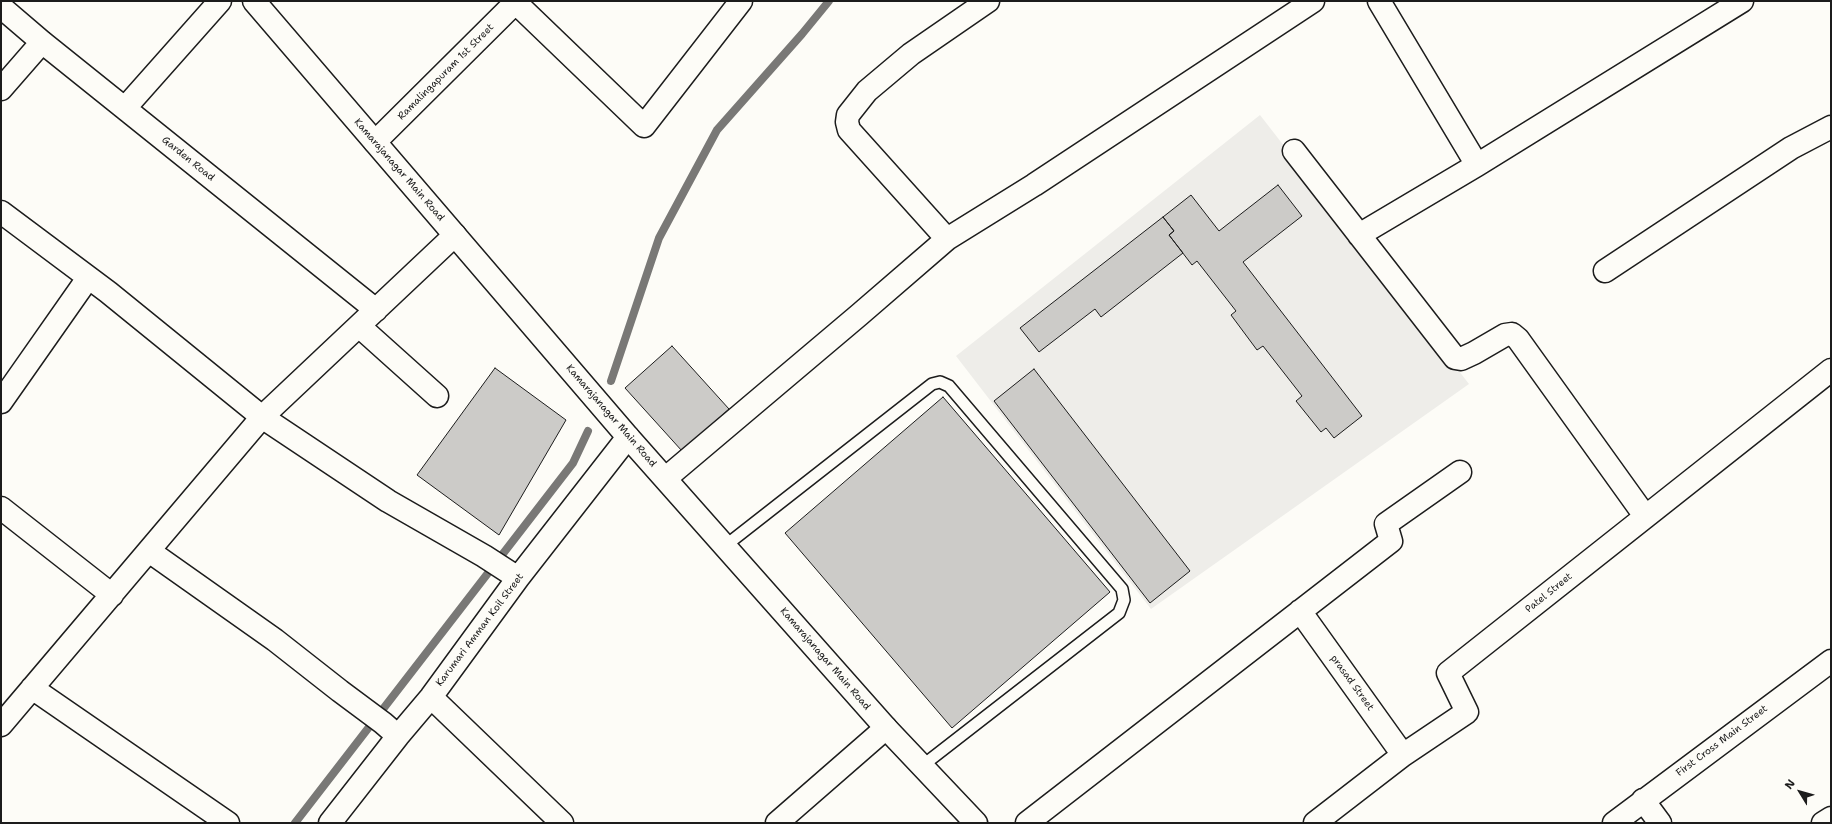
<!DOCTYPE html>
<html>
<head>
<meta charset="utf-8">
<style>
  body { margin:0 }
  #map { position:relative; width:1832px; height:824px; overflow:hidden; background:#fdfcf7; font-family:"Shantell Sans",sans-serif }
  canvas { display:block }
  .frame { position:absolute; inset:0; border:2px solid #1c1c1c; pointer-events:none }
  .north { position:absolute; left:1780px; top:772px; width:40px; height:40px; -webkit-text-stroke:3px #fdfcf7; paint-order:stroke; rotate:307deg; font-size:11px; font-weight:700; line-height:16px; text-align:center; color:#1c1c1c }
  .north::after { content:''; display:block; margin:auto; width:14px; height:18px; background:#1c1c1c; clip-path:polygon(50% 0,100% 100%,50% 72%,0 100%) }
</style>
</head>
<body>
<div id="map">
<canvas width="1832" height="824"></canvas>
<div class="frame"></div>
<div class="north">N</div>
</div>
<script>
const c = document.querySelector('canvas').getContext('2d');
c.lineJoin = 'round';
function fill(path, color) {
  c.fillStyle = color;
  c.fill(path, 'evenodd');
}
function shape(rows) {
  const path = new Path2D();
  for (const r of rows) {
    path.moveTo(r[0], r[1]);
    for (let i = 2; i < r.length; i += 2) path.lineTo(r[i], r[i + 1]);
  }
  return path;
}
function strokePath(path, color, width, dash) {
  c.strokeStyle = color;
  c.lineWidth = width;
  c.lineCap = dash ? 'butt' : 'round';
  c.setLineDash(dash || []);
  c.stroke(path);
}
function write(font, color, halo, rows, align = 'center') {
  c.font = font + ' "Shantell Sans",sans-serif';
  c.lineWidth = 3.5;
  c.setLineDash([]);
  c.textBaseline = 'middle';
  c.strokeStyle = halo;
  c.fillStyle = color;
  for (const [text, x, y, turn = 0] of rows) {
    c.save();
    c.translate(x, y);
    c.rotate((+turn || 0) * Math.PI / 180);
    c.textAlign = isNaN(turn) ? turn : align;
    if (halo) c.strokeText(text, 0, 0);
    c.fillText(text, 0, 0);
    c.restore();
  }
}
fill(shape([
  [1260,115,1469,384,1151,609,956,356]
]), '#eeede9');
strokePath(shape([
  [611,381,659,238,717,130,802,34,829,1],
  [295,823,573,463,588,431]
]), '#797876', 8);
const building = shape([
  [1278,185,1302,216,1243,262,1362,416,1334,438,1326,428,1321,432,1296,401,1302,396,1263,346,1257,350,1231,315,1236,311,1197,261,1192,265,1169,235,1174,231,1163,217,1191,195,1219,231,1278,185],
  [1163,217,1174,231,1169,235,1183,253,1101,317,1095,309,1039,352,1020,328,1163,217],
  [672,346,729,409,682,451,625,388,672,346],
  [495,368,566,420,499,535,417,475,495,368],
  [1034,369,1190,571,1150,603,994,401,1034,369],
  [943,397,1110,592,952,728,785,533,943,397]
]);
fill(building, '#cccbc8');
strokePath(building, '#1c1c1c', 1);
const lane = shape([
  [725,546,932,384,940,382,949,386,1122,589,1124,600,1119,613,922,766]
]);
const street = shape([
  [514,1,644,126,741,1],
  [1379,1,1477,165],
  [1,7,42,42,376,310],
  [1,89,42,42],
  [125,108,220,1],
  [375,142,517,1],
  [1294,151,1455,358,1461,359,1474,353,1505,335,1512,334,1518,339,1645,516],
  [1,212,108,292,262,417,388,501,484,556,518,578],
  [1359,235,1477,165,1742,1],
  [947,239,849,130,847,122,848,115,867,91,911,54,988,1],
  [1605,271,1791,148,1831,127],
  [359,326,437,396],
  [1,402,88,278],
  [666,478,859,315,947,239,1034,185,1313,1],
  [1,508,112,595],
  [149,551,275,640,340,691,383,723,398,736],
  [1300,611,1403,755],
  [32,688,228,823],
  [431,697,562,823],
  [1,725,262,417,455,235],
  [1643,800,1660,823],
  [330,823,398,736,431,697,518,578,628,437],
  [777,823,886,728],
  [1027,823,1391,541,1386,524,1460,472],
  [1315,823,1403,755,1467,712,1448,673,1831,370],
  [1614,823,1831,661],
  [1823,823,1831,818]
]);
const secondary = shape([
  [254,1,628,437,886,728,976,823]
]);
strokePath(lane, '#1c1c1c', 14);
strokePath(street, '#1c1c1c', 25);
strokePath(secondary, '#1c1c1c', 25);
strokePath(lane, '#fdfcf7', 11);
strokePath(street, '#fdfcf7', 22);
strokePath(secondary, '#fdfcf7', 22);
write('10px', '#1c1c1c', '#fdfcf7', [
  ["Ramalingapuram 1st Street",446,72,-45],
  ["Garden Road",188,159,39],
  ["Kamarajanagar Main Road",399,170,49],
  ["Kamarajanagar Main Road",611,416,49],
  ["Patel Street",1549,593,-39],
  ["Karumari Amman Koil Street",480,630,-53],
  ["Kamarajanagar Main Road",825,659,49],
  ["prasad Street",1352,683,54],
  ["First Cross Main Street",1722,741,-37]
]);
</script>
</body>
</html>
